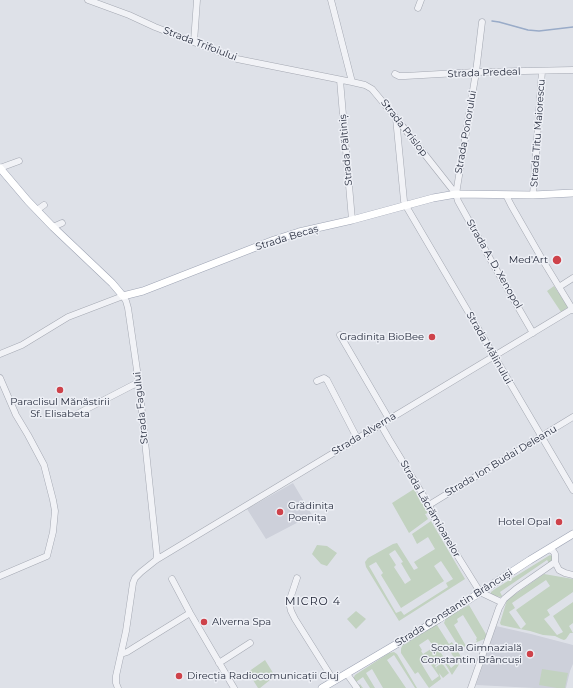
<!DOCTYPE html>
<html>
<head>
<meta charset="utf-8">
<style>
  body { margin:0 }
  canvas { display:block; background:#dee1e8 }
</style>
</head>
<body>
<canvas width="573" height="688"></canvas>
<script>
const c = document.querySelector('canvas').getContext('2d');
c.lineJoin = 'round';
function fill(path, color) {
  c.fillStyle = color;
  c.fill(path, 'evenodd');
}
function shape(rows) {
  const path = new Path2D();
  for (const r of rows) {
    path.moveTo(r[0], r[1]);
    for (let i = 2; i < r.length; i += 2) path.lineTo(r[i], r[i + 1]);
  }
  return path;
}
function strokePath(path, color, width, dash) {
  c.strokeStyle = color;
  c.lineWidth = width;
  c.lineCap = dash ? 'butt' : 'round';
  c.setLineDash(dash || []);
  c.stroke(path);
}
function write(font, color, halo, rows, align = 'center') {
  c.font = font + ' Montserrat,sans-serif';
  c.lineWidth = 3;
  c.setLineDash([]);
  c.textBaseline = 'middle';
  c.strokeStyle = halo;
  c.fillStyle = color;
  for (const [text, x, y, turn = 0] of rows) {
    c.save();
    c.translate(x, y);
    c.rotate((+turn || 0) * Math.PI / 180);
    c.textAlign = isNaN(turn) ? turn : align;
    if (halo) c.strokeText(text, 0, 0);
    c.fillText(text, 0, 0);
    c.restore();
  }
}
fill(shape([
  [293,483,312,515,266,539,247,509],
  [496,626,531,634,573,645,573,664,570,671,566,688,535,688,476,685]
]), '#cdd0da');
fill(shape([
  [554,286,568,307,561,312,547,291],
  [414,489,428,513,425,514,428,519,409,533,392,503],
  [431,521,465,579,399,621,366,567,365,562,368,558,393,544,397,543,414,570,418,568,414,562,435,549,428,537,417,544,412,534],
  [395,550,403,562,401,563,411,580,405,584,394,567,396,565,389,554],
  [441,561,453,579,446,583,448,587,404,615,401,611,396,613,369,566,376,562,383,573,381,575,401,608,444,581,434,566],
  [317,545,327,546,337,553,327,566,321,564,312,554],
  [550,555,552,556,552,560,550,563,549,563,547,560,500,592,502,596,501,597,494,596,491,594,491,592,495,589],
  [544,574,573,579,573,592,547,610,550,615,544,619,557,635,563,632,553,616,573,602,573,623,569,626,573,633,570,633,566,639,564,640,561,639,555,636,543,635,530,631,510,627,501,625,500,623,507,600],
  [546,580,550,586,516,610,526,624,521,629,509,612,515,608,512,603],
  [469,605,487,636,487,638,472,644,477,641,476,639,477,638,463,615,457,619,458,622,454,625,466,646,460,649,444,623,446,618],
  [356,611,366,619,356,629,347,619],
  [435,625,437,625,449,644,452,642,460,655,461,659,458,666,452,675,443,660,435,666,437,670,436,667,442,663,449,673,443,678,439,673,441,679,429,688,418,672,415,674,401,653,401,649,402,646],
  [428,639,434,647,423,654,421,651,422,650,419,645],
  [447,646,457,663,451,668,439,650],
  [427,659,439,676,432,681,421,663],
  [394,652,397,654,417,688,415,688,394,655,387,660,406,688,383,688,372,669,366,673,375,688,370,688,363,677,356,682,359,685,360,684,363,688,359,688,354,681,354,677,355,675,389,653],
  [265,660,275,676,260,688,258,688,248,672],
  [542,669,568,673,565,688,557,688,539,685]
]), '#c2d2c0');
strokePath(shape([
  [492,21,499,22,528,30,539,31,573,27]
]), '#99abc8', 1.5);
const minor = shape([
  [88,0,129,15,155,27,237,59,352,82,365,85,372,89,396,118,456,194,458,201,493,264,533,333],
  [331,0,352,82],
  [418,8,421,0],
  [194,42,197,0],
  [395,74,399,76,405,76,476,72,573,70],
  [340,80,352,220],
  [396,118,404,201,406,206,573,490],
  [0,168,19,161],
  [456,194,476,72,482,22],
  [506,195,511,205,542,259,573,310],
  [533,195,542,71],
  [37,210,44,205],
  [53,227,62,223],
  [559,287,573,278],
  [340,335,389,419],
  [0,354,22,345,68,317,123,296,126,301,128,308,139,384,157,556,156,560],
  [0,378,16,415,28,435,44,465,53,500,55,511,53,532,47,556,0,576],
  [317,381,324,378,327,380,357,438],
  [77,414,133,385,139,384],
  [381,425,389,439,429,505,434,517,452,547,480,592,501,602],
  [429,505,573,417],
  [549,549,553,551,555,554,555,562,559,570,565,573,573,575],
  [297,578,289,602,291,611,295,619,334,681],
  [172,579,190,613,234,688],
  [121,654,127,652,190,613],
  [219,663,250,643],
  [347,674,357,688],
  [118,688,116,683,116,676,126,631,133,583,135,578,141,572,156,560,572,309],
  [471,688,499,608,504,599,516,589,555,562]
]);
const major = shape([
  [0,168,28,201,53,227,112,283,123,296,143,291,274,240,299,232,352,220,433,198,456,194,533,195,573,193],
  [322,688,439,619,530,560,573,534]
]);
strokePath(minor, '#a4a8b2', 7);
strokePath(major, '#9ea4b4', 8);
strokePath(minor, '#f1f2f6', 6);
strokePath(major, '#fff', 7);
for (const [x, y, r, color] of [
  [557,260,5,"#ce424a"],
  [432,337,4,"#ce424a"],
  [60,390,4,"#ce424a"],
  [280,512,4,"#ce424a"],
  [559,522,4,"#ce424a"],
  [204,622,4,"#ce424a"],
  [530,654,4,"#ce424a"],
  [179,676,4,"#ce424a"]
]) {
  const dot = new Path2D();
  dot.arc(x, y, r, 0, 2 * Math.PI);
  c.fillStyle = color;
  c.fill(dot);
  strokePath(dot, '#eef0f6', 1.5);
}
write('10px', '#282e3f', '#eef0f6', [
  ["Strada Trifoiului",200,44,21],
  ["Strada Predeal",484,73,-2],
  ["Strada Prislop",404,128,52],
  ["Strada Ponorului",466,132,-80],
  ["Strada Titu Maiorescu",538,133,-86],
  ["Strada Păltiniș",346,150,-95],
  ["Strada Becaș",287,238,-17],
  ["Strada A. D. Xenopol",494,264,60],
  ["Strada Mălinului",489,348,60],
  ["Strada Fagului",141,408,-96],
  ["Strada Alverna",364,434,-31],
  ["Strada Ion Budai Deleanu",501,461,-31],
  ["Strada Lăcrămioarelor",430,509,60],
  ["Strada Constantin Brâncuși",454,608,-32]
]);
write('10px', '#282e3f', '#eef0f6', [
  ["Med'Art",548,260],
  ["Gradinița BioBee",424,337],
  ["Paraclisul Mănăstirii",60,402,"center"],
  ["Sf. Elisabeta",60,414,"center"],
  ["Grădinița",288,506,"left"],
  ["Poenița",288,518,"left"],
  ["Hotel Opal",551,522],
  ["Alverna Spa",212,622,"left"],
  ["Școala Gimnazială",522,648],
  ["Constantin Brâncuși",522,660],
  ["Direcția Radiocomunicații Cluj",187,676,"left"]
], 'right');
c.letterSpacing = '1px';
write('11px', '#1a1f30', '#eef0f6', [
  ["MICRO 4",313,602]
]);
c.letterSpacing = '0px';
</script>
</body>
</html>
